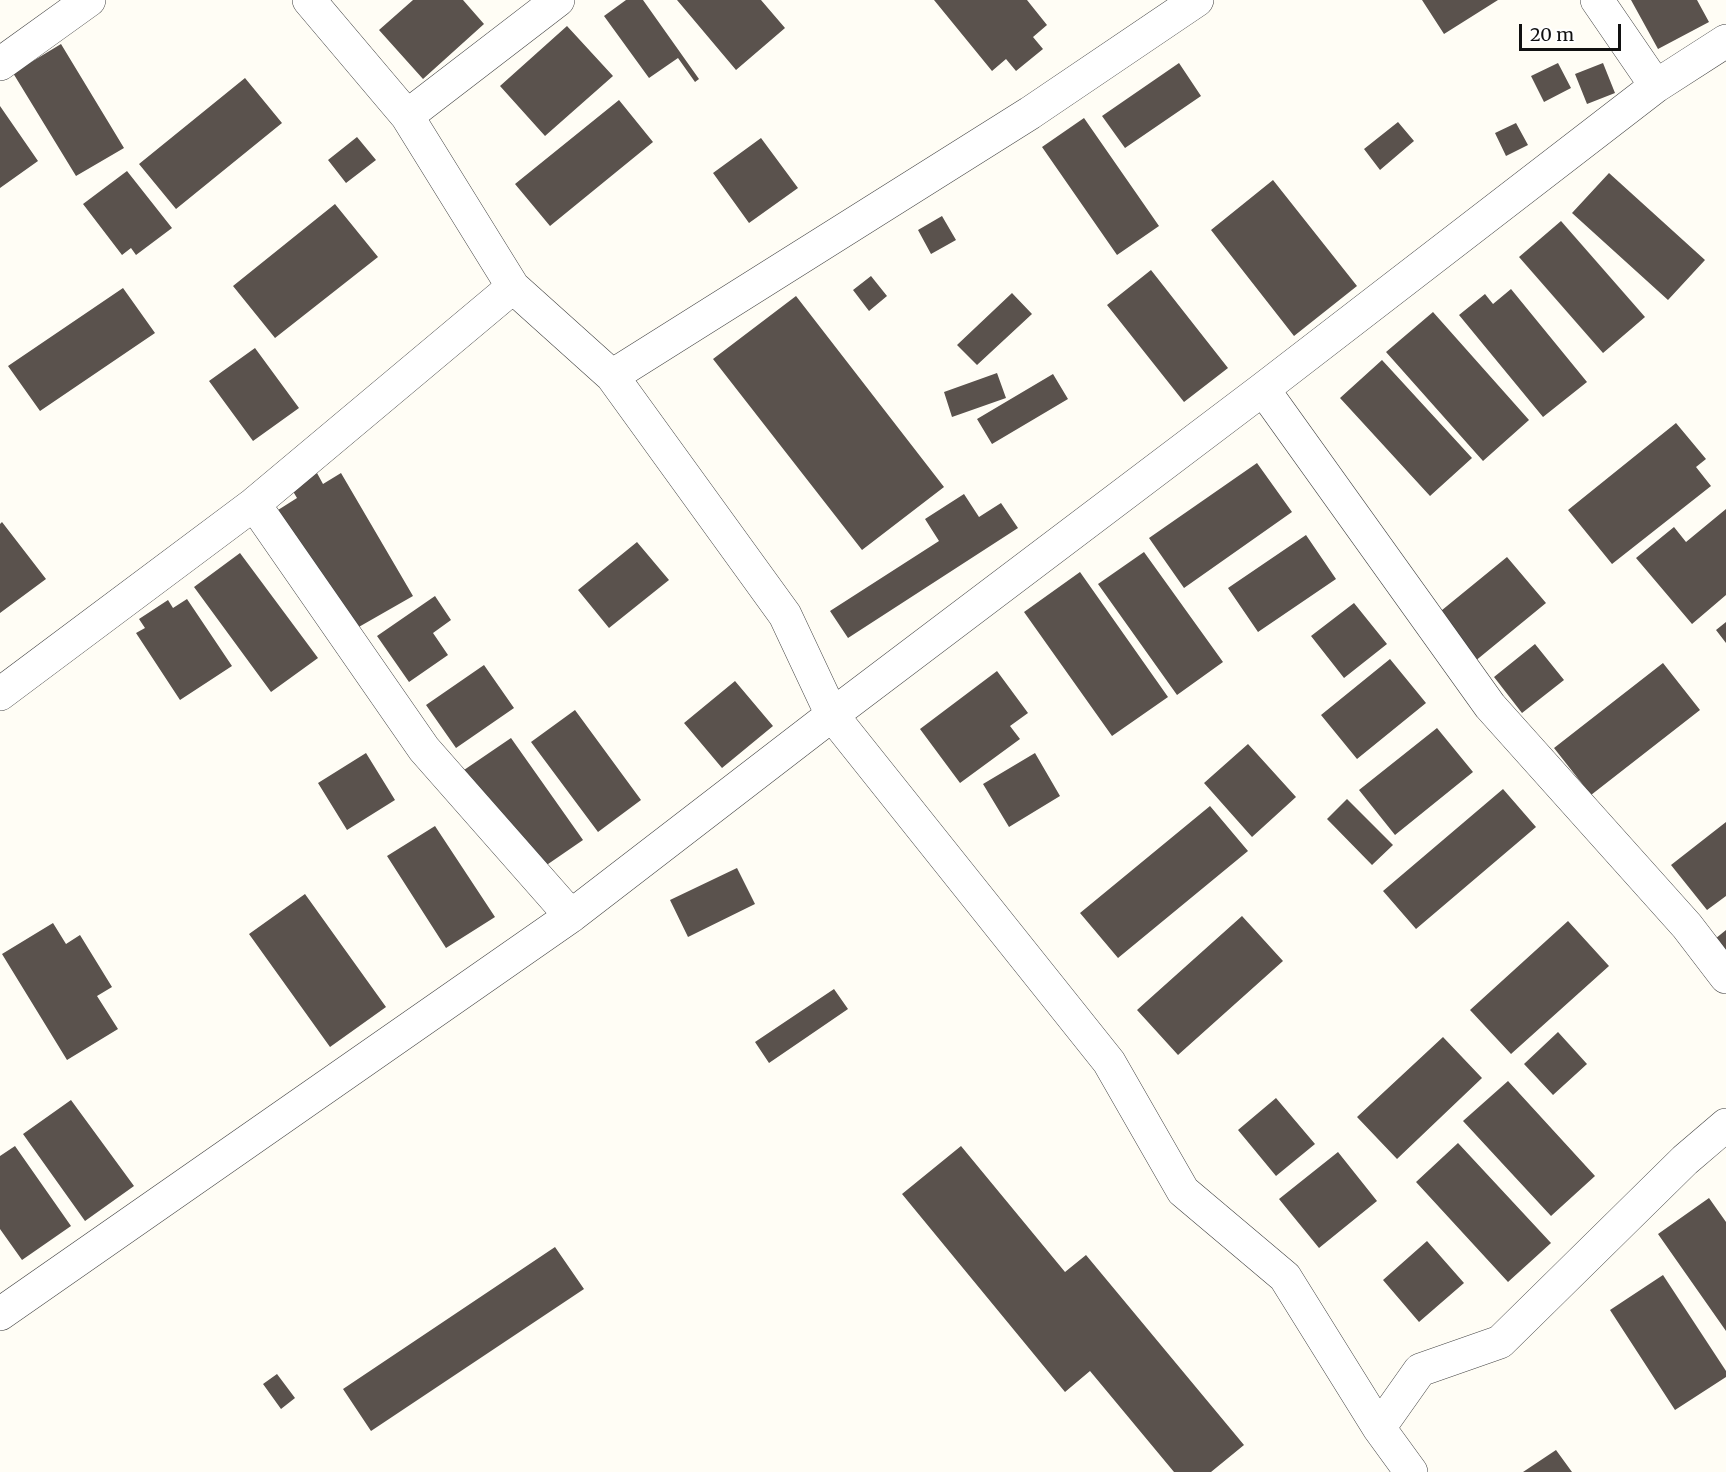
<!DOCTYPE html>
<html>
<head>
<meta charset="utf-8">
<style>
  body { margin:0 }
  #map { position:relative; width:1726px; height:1472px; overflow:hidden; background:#fffdf5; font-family:Merriweather,serif }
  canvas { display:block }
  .scale { position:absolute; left:1519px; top:24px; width:102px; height:27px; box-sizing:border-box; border:3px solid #111; border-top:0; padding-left:8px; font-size:18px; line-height:21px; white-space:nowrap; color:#111; -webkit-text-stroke:4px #fff; paint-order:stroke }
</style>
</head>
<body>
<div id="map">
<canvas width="1726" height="1472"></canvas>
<div class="scale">20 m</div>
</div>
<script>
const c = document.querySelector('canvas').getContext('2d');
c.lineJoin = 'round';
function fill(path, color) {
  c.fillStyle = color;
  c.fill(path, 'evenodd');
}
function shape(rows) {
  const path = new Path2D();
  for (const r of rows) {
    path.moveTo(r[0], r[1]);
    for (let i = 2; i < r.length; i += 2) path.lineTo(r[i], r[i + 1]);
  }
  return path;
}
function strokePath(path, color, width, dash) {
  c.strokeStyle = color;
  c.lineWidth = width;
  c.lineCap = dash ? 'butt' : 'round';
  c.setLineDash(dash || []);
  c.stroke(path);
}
fill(shape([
  [413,0,463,0,484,24,423,79,379,30],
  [626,0,643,0,699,79,695,82,678,58,649,78,604,16],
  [677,0,761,0,785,28,736,70],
  [934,0,1027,0,1047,25,1033,37,1043,49,1016,71,1006,59,992,71],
  [1422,0,1498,0,1444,34],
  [1631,0,1697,0,1709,22,1658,49],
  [567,26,613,76,545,136,500,86],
  [61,44,124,148,76,176,13,73],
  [1179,63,1201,96,1125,148,1102,116],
  [1558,63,1571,88,1544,102,1531,76],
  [1603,63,1615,93,1587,104,1575,74],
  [245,78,282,123,176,209,139,164],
  [619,100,653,142,550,226,515,184],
  [0,106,38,161,0,188],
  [1084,118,1159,226,1117,255,1042,147],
  [1398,122,1414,141,1380,170,1364,149],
  [1516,123,1528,145,1506,156,1495,133],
  [357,137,376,160,346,183,328,160],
  [761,138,798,188,749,223,713,173],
  [127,171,172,228,136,255,131,248,122,255,83,204],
  [1609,173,1705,260,1668,300,1572,213],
  [1273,180,1357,286,1294,336,1211,230],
  [335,204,378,257,275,338,233,286],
  [942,216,956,240,931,254,918,230],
  [1561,221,1645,317,1603,353,1519,257],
  [1151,270,1228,368,1184,402,1107,305],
  [871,276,887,296,869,311,853,290],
  [123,288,155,333,40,411,8,366],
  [1511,289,1587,382,1543,417,1459,315,1485,294,1493,304],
  [1012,293,1032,314,977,365,957,345],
  [796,296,944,487,862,550,713,359],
  [1433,312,1529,420,1483,461,1386,352],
  [255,348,299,408,253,441,209,381],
  [1382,360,1472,458,1430,496,1340,398],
  [997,373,1006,398,952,417,944,392],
  [1053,374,1068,399,992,444,977,419],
  [1676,423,1706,459,1696,467,1711,486,1612,564,1568,510],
  [1257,463,1292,512,1184,588,1149,538],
  [317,473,323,484,341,473,413,596,350,632,278,510,297,498,291,488],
  [964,494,979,517,1001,503,1018,528,848,638,830,611,939,541,925,519],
  [1726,509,1726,595,1692,624,1636,558,1674,527,1686,542],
  [2,522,46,579,0,613,0,524],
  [1306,535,1336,579,1258,632,1228,588],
  [637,542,669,580,609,628,578,590],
  [1144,552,1223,662,1177,695,1098,584],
  [240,553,318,658,271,692,194,587],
  [1507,557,1546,603,1474,662,1436,615],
  [1080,572,1168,697,1112,736,1024,612],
  [435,596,451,620,433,633,448,655,409,682,377,636],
  [187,599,232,666,180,700,136,633,145,628,139,619,168,600,173,608],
  [1354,603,1387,644,1344,678,1311,636],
  [1726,622,1726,643,1716,630],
  [1535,644,1564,680,1522,713,1494,677],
  [1390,659,1426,703,1357,759,1321,715],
  [1663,663,1700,710,1591,795,1554,748],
  [484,665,514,708,456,748,426,705],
  [997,671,1028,713,1010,726,1020,739,960,783,920,729],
  [735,681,773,726,722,768,684,723],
  [575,710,641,800,598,832,531,742],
  [1437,728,1473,772,1395,835,1359,790],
  [511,738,583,840,535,873,464,770],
  [1248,744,1296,797,1252,837,1204,783],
  [366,753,395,800,347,830,318,783],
  [1035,753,1060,796,1009,827,983,784],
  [1503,789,1536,827,1416,929,1383,891],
  [1347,799,1393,845,1372,865,1327,819],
  [1210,806,1248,851,1118,958,1080,913],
  [1726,822,1726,896,1707,910,1671,865],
  [435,826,495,917,446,948,387,856],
  [737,868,755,904,688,937,670,900],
  [305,894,386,1007,330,1047,249,934],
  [1242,916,1283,961,1178,1055,1137,1010],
  [1568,921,1609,966,1511,1054,1470,1010],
  [53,923,66,944,80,935,112,987,97,996,118,1029,67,1060,2,954],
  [1726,930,1726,962,1710,943],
  [834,989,848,1009,769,1063,755,1042],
  [1558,1032,1587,1064,1553,1095,1524,1064],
  [1443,1037,1482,1078,1397,1159,1357,1117],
  [1508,1081,1595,1176,1551,1216,1463,1121],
  [1276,1098,1315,1144,1276,1176,1238,1130],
  [71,1100,134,1186,85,1221,23,1134],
  [1458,1143,1551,1243,1508,1282,1416,1182],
  [15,1146,71,1226,22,1260,0,1229,0,1156],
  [961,1146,1065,1272,1086,1255,1244,1445,1211,1472,1174,1472,1090,1371,1065,1392,902,1194],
  [1338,1152,1377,1201,1319,1248,1279,1199],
  [1709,1198,1726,1222,1726,1331,1658,1234],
  [1427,1241,1464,1283,1419,1322,1383,1280],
  [555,1247,584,1289,371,1431,343,1389],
  [1663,1275,1726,1371,1726,1377,1675,1410,1610,1310],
  [277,1374,295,1398,281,1409,263,1384],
  [1556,1450,1572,1472,1523,1472]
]), '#5a524d');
const minor = shape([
  [309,0,407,116,513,287,612,376,785,615,832,715,1109,1062,1183,1191,1285,1277,1379,1428,1411,1472],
  [1597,0,1656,86],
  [0,64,89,0],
  [407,116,558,0],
  [612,376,1030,113,1197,0],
  [1263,389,1490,706,1687,926,1726,977],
  [254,504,424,749,571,916],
  [0,694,254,504,513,287],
  [0,1314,571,916,832,715,1263,389,1656,86,1726,41],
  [1379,1428,1420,1370,1500,1342,1685,1160,1726,1125]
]);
strokePath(minor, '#444', 34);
strokePath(minor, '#fff', 33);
</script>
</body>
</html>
